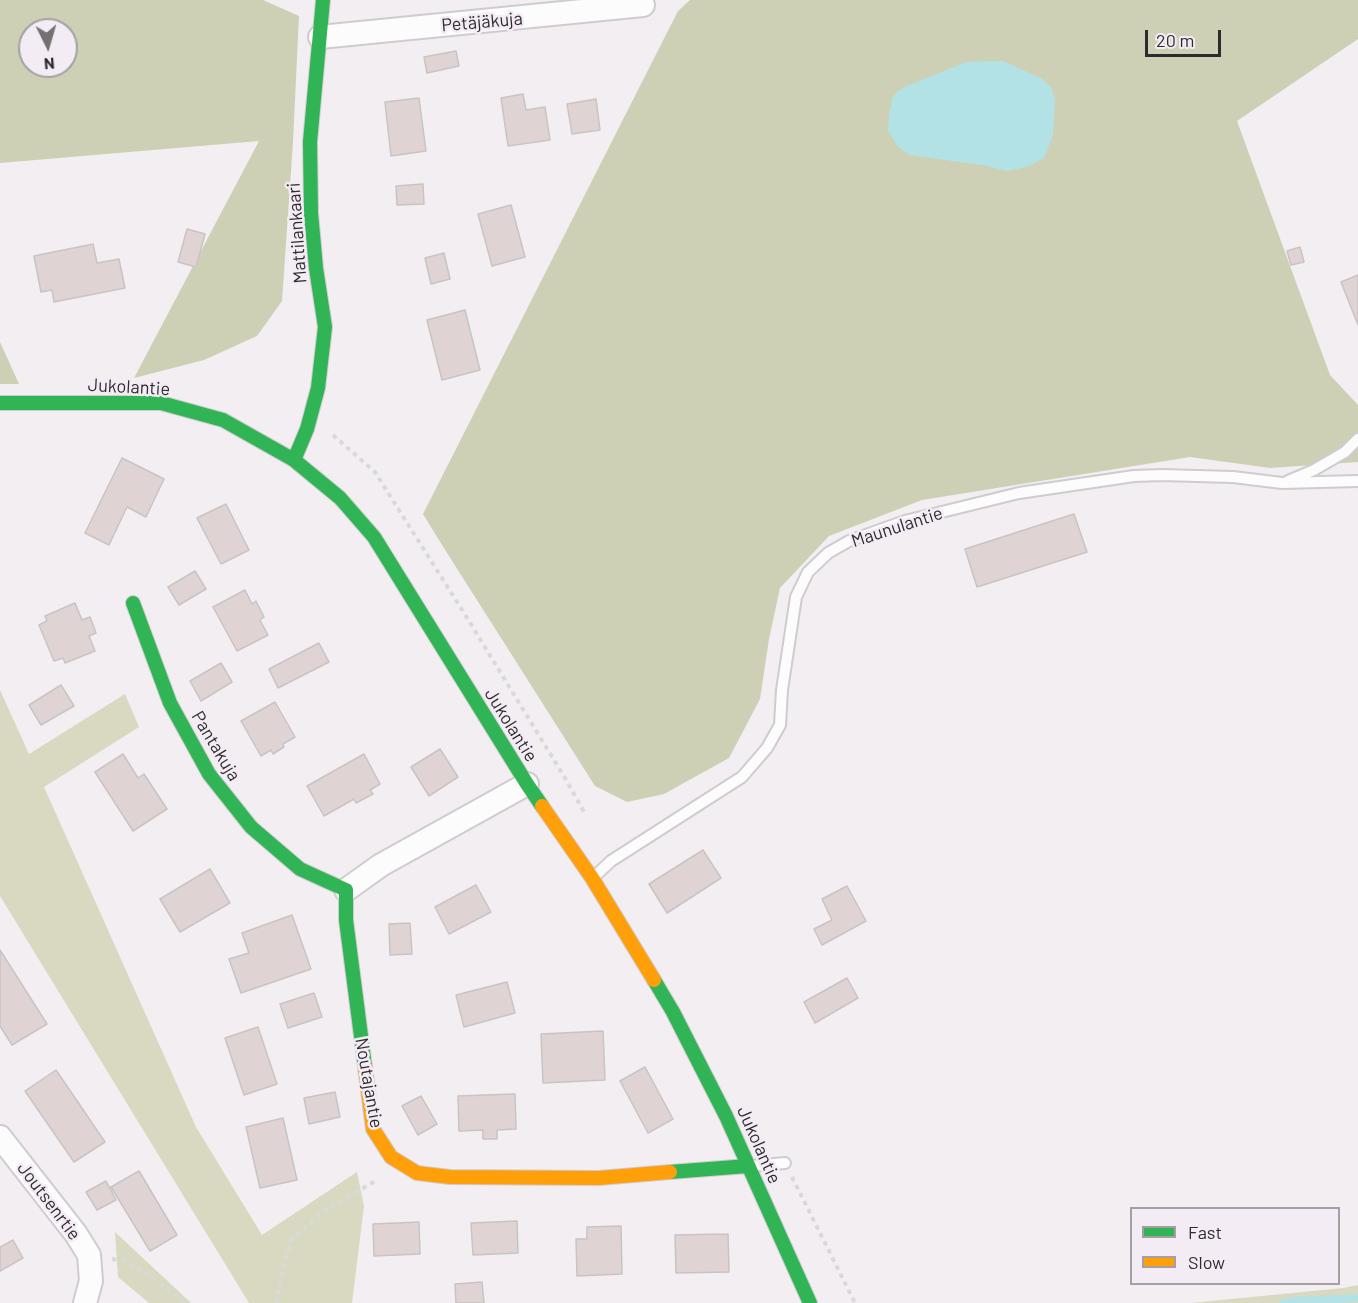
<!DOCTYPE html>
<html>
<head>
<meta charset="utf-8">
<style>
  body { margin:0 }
  #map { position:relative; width:1358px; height:1303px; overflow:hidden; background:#f2eef2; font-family:Barlow,sans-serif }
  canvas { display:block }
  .legend { position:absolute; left:1130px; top:1207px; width:210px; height:78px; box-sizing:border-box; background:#f4ecf4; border:2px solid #a59fa5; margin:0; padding:8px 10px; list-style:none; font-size:18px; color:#2e2b2e }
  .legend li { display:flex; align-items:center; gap:12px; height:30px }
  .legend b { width:30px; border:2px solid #a59fa5 }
  .north { position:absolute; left:18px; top:18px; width:60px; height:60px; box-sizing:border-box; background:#f4ecf4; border:2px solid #a59fa5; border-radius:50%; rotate:175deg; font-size:16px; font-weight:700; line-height:24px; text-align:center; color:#2e2b2e }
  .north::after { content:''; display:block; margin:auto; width:21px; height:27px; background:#736f73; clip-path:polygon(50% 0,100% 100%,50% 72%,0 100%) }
  .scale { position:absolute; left:1145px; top:30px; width:76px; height:27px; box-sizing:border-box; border:3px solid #2e2b2e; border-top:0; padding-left:8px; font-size:18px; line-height:21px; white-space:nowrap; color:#2e2b2e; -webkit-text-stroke:4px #f4ecf4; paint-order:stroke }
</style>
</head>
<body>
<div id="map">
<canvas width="1358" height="1303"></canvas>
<ul class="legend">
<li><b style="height:8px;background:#30b455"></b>Fast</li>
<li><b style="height:8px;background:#ff9f0a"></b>Slow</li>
</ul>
<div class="north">N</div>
<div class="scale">20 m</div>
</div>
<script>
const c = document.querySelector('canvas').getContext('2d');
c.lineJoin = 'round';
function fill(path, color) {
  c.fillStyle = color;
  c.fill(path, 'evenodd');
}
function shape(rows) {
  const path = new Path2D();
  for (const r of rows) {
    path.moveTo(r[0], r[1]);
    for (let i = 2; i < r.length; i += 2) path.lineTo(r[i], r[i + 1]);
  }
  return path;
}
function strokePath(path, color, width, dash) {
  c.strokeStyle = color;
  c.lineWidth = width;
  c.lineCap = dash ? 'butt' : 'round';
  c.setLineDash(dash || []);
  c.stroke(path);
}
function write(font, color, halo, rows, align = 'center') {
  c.font = font + ' Barlow,sans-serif';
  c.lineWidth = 5;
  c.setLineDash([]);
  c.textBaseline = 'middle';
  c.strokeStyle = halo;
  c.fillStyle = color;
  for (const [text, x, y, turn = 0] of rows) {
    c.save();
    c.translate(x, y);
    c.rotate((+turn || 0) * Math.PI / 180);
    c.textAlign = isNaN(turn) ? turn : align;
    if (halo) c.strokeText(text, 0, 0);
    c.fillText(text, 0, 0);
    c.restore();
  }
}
fill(shape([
  [0,690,29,754,125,694,139,727,44,787,196,1127,262,1235,357,1172,364,1206,352,1303,249,1303,0,896],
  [115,1232,191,1303,149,1303,118,1277],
  [1358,1285,1358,1303,1191,1303,1343,1288]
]), '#d8d9c0');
fill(shape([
  [0,0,263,0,299,16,293,142,282,301,257,336,204,360,134,378,259,141,0,163],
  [30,30,66,30,66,66,30,66],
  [690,0,1358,0,1358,39,1237,121,1330,375,1358,405,1358,462,1270,468,1190,457,922,500,829,536,780,588,769,639,760,699,729,758,664,794,627,802,595,786,442,545,423,514,678,11],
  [0,342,19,384,0,384]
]), '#ced0b5');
fill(shape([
  [1003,61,1041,78,1051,87,1055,99,1053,135,1044,158,1027,167,1007,171,982,165,909,155,898,147,888,131,889,115,893,96,902,88,966,62]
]), '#b2e2e6');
strokePath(shape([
  [1284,1303,1294,1301,1358,1298]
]), '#b2e2e6', 8);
const building = shape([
  [456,51,459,66,427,73,424,57,456,51],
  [523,94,526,110,545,107,550,140,508,146,501,98,523,94],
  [419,98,426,151,391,156,385,102,419,98],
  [596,99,600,130,572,134,567,104,596,99],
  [423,184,424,204,397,205,396,186,423,184],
  [511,205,525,257,492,266,478,214,511,205],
  [187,229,205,234,196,267,178,262,187,229],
  [93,244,97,263,119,259,125,288,54,302,52,290,41,292,34,256,93,244],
  [1300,247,1304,262,1291,265,1287,251,1300,247],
  [444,253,450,279,431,284,425,258,444,253],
  [1358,275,1358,325,1341,282,1358,275],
  [465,310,480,370,442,380,427,320,465,310],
  [122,458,164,479,146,517,127,507,109,545,85,533,122,458],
  [226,504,249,550,221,564,197,518,226,504],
  [1074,514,1087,552,977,587,965,549,1074,514],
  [195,571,206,589,179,605,168,587,195,571],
  [245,590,252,604,256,601,264,617,260,620,268,635,237,651,213,607,245,590],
  [75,603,82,620,90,617,96,633,89,636,95,651,65,663,63,658,54,661,39,625,47,621,45,616,75,603],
  [319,643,329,662,278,688,269,669,319,643],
  [221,663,232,682,201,701,190,681,221,663],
  [61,685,74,706,41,725,29,705,61,685],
  [275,702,295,737,283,744,284,747,273,754,271,750,261,756,241,721,275,702],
  [440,749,458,777,429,796,411,767,440,749],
  [123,754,138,778,144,774,167,809,133,831,95,772,123,754],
  [364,754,380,784,370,790,373,794,356,803,354,799,324,816,307,786,364,754],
  [703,850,721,878,667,913,649,884,703,850],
  [210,869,230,903,180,932,160,899,210,869],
  [476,885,491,912,449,934,435,907,476,885],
  [847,886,866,921,822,945,814,929,832,920,822,899,847,886],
  [292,915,311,969,241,993,229,959,249,953,242,933,292,915],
  [410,923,412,954,390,955,389,924,410,923],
  [0,950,47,1024,12,1045,0,1026,0,950],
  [847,978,858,998,815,1023,804,1002,847,978],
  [507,982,515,1013,464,1027,456,995,507,982],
  [314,993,322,1017,288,1028,280,1004,314,993],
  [258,1027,277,1084,244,1095,225,1038,258,1027],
  [603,1031,605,1080,543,1083,541,1034,603,1031],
  [645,1067,673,1119,648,1133,620,1081,645,1067],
  [56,1070,105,1142,74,1162,25,1091,56,1070],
  [335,1092,340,1117,309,1124,304,1098,335,1092],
  [515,1094,516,1129,497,1130,497,1139,483,1139,483,1130,459,1131,458,1096,515,1094],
  [421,1096,437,1124,418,1135,402,1106,421,1096],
  [283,1118,297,1180,260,1188,246,1127,283,1118],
  [139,1171,177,1235,150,1251,111,1187,139,1171],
  [106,1181,116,1200,97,1210,86,1192,106,1181],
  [517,1221,518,1253,473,1255,471,1223,517,1221],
  [419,1222,420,1254,374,1256,373,1224,419,1222],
  [621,1226,622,1274,577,1276,576,1239,587,1239,587,1227,621,1226],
  [728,1234,729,1272,676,1273,675,1235,728,1234],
  [13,1240,23,1258,0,1271,0,1247,13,1240],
  [482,1282,484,1303,456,1303,455,1284,482,1282]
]);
fill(building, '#e0d3d4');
strokePath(building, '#c8c4c5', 1.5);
const lane = shape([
  [1288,481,1314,470,1345,452,1358,439],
  [595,876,611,861,742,777,767,748,780,725,782,690,796,597,808,572,828,553,849,541,905,521,1019,493,1134,476,1162,475,1233,477,1282,483,1358,481],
  [751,1166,785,1163]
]);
const street = shape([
  [320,37,643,5],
  [346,890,381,865,527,784],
  [0,1137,76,1234,89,1255,91,1281,85,1303]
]);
const fast = shape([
  [0,403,161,403,223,420,294,460,340,498,374,537,527,784,542,806],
  [294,460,307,429,318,388,325,327,316,268,311,213,310,142,323,0],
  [133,603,170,703,209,774,251,827,300,869,346,890,346,920,365,1067],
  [654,980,673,1012,726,1116,810,1303],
  [670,1172,748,1166]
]);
const slow = shape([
  [542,806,592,878,654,980],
  [365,1067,373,1129,391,1157,417,1173,450,1177,599,1178,670,1172]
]);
strokePath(lane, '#cfcccf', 14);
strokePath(street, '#cfcccf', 26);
strokePath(fast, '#cfcccf', 16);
strokePath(slow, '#cfcccf', 16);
strokePath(shape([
  [333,435,375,472,469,621,565,778,584,812],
  [792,1177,855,1303],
  [112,1259,124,1261,146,1273,185,1303],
  [277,1303,283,1266,292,1239,324,1211,377,1180]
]), '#d9d9d9', 4, [4.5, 4.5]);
strokePath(lane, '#fdfcfd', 10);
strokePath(street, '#fdfcfd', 22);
strokePath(fast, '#30b455', 14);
strokePath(slow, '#ff9f0a', 14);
write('18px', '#2e2b2e', '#f4ecf4', [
  ["Petäjäkuja",482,22,-5],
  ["Mattilankaari",297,233,-94],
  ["Jukolantie",129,387,3],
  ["Maunulantie",897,527,-18],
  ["Jukolantie",511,725,58],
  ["Pantakuja",216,746,59],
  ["Noutajantie",369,1083,80],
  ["Jukolantie",759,1145,66],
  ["Joutsenrtie",49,1201,53]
]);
</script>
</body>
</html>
